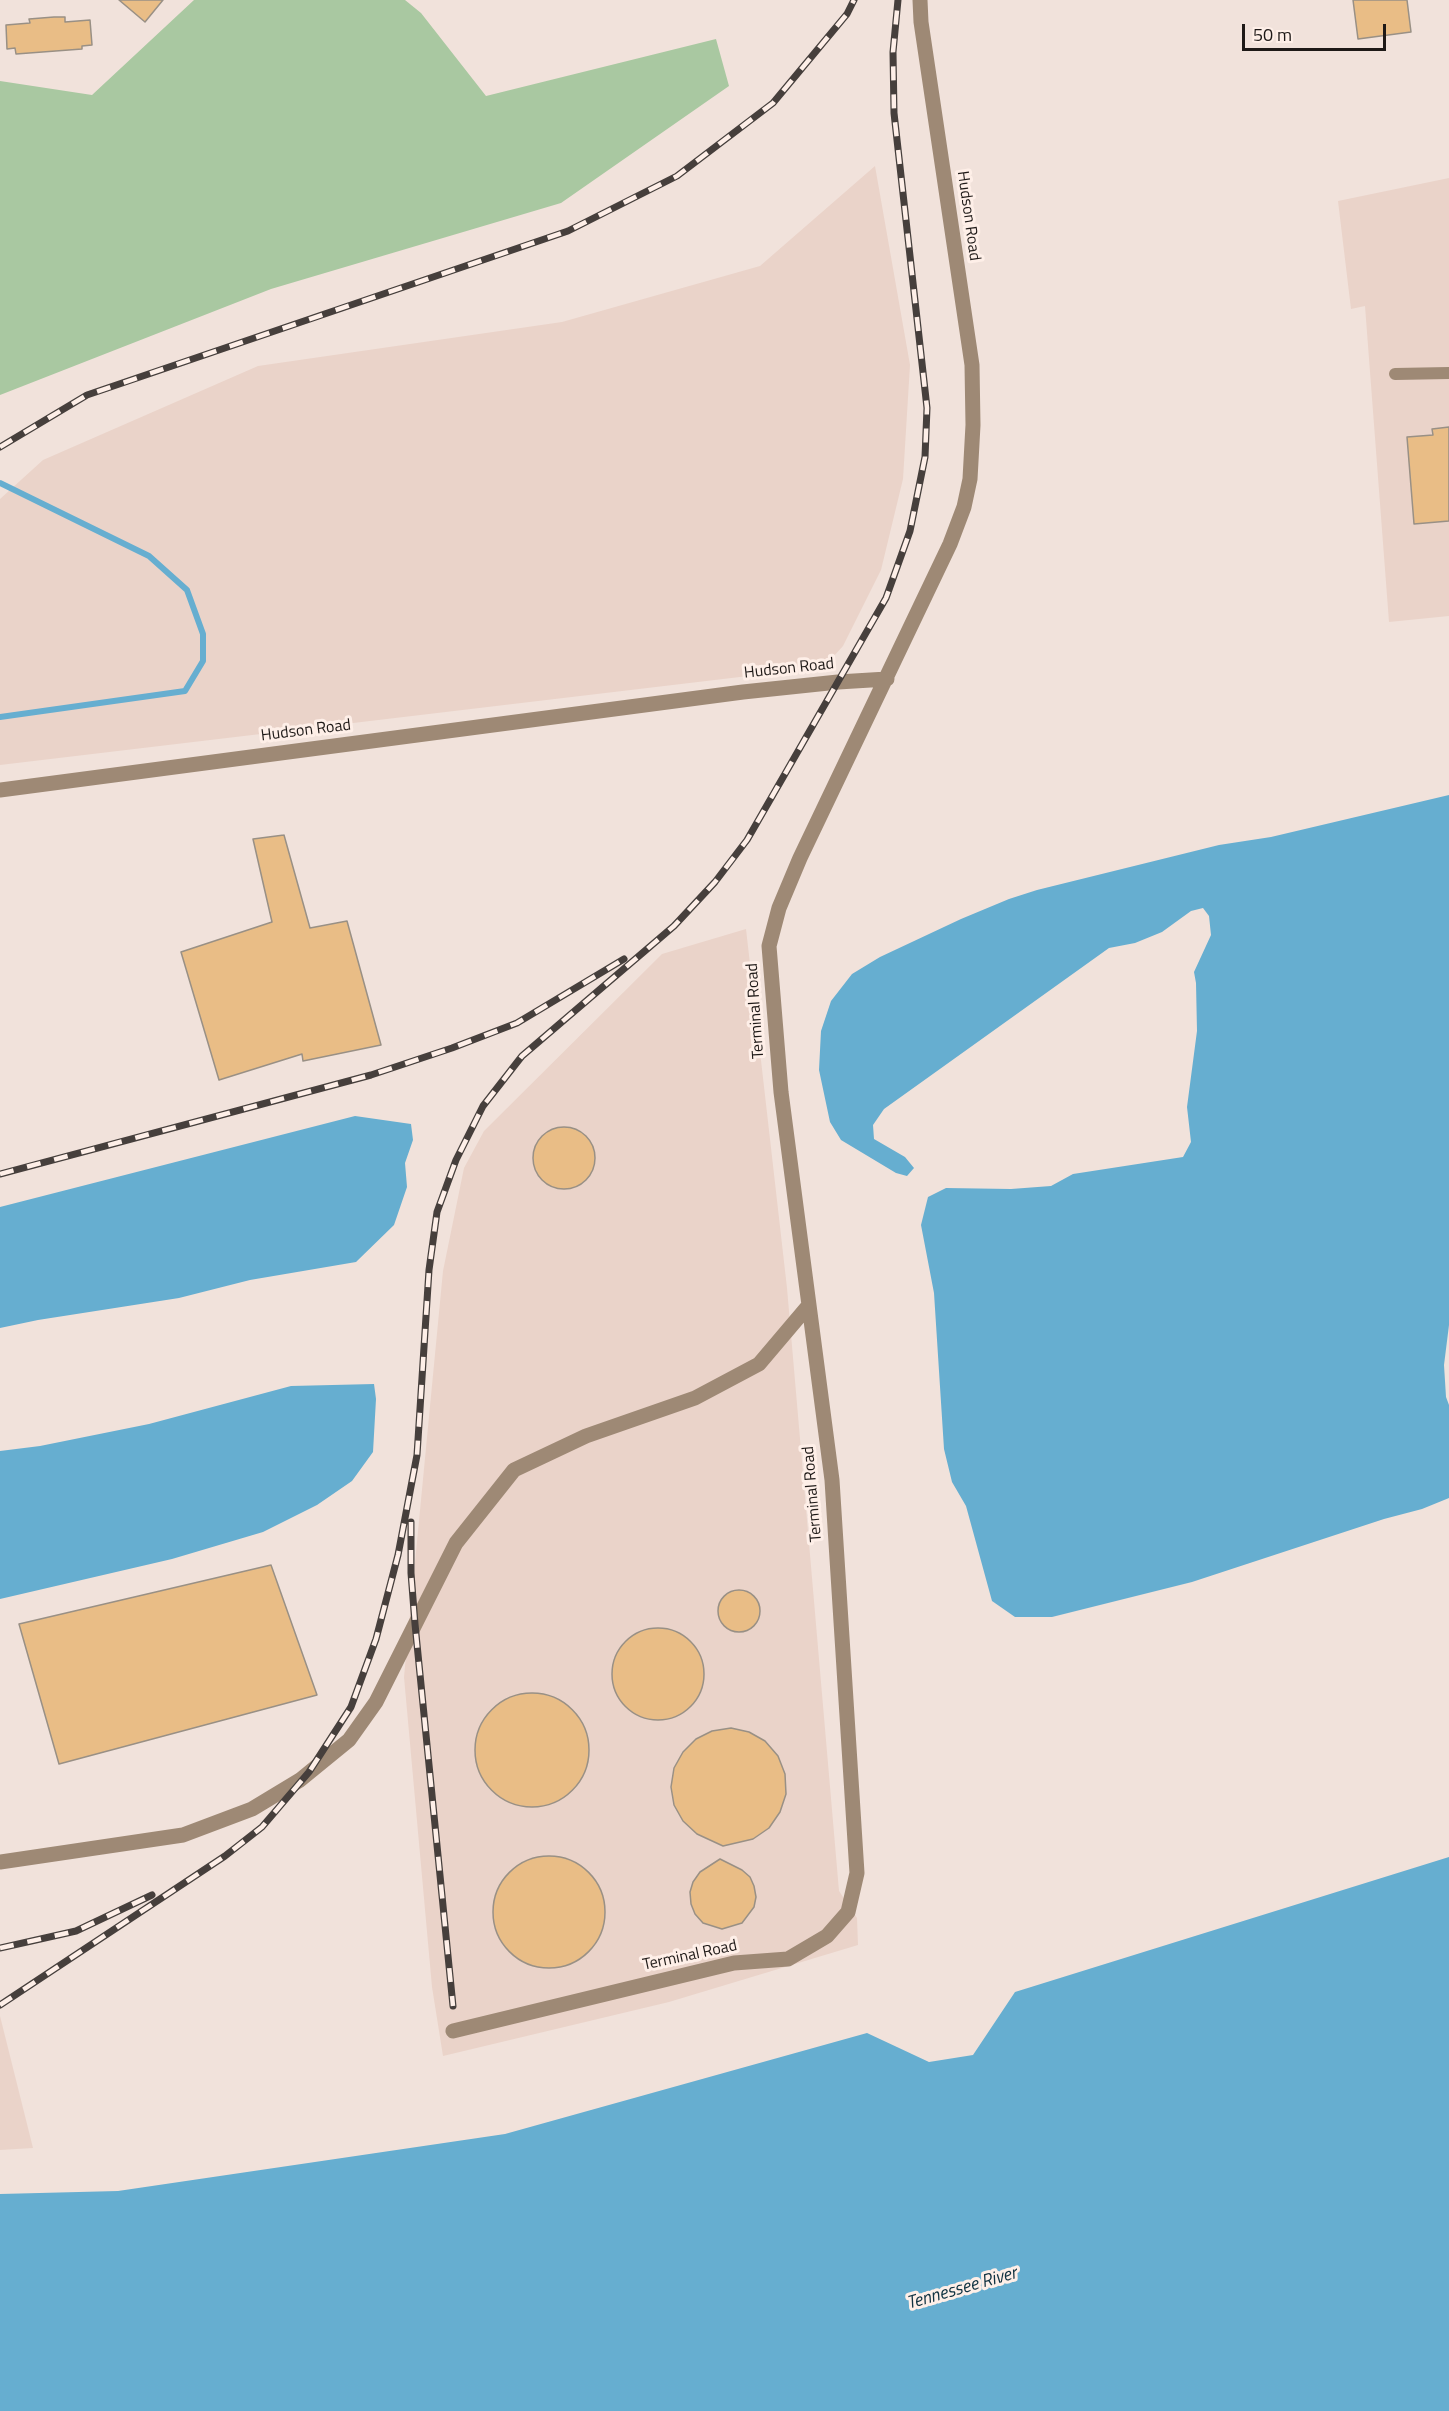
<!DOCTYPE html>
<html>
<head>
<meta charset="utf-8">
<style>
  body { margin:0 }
  #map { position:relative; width:1449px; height:2411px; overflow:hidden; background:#f1e2db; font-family:"Titillium Web",sans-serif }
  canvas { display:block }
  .scale { position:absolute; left:1242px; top:24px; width:144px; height:27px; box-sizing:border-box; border:3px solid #1e1917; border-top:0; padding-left:8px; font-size:18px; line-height:21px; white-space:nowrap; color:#1e1917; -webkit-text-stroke:4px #feefe8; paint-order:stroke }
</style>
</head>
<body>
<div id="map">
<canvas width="1449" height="2411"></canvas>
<div class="scale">50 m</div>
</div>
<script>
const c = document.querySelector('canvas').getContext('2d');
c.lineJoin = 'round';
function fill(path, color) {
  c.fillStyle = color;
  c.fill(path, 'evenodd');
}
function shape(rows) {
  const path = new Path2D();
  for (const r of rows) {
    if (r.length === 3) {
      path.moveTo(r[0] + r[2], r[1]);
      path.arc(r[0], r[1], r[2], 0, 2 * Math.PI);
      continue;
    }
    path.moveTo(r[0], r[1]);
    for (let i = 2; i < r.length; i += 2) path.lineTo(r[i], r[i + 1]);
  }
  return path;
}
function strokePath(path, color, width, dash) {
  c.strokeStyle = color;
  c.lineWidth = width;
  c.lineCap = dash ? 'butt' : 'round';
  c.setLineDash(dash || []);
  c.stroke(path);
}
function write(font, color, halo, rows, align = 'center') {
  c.font = font + ' "Titillium Web",sans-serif';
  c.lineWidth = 6;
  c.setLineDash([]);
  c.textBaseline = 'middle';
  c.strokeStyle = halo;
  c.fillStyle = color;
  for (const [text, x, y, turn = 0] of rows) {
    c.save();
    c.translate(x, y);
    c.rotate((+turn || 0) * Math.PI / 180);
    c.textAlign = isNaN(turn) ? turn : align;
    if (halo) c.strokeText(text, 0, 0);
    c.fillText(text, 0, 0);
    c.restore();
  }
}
fill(shape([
  [875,166,910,365,903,479,881,570,843,646,824,667,0,765,0,499,43,460,258,366,562,322,760,266],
  [1449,178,1449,616,1389,622,1365,306,1351,309,1338,201],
  [746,929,787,1288,839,1891,857,1918,858,1945,669,2002,443,2056,432,1987,404,1677,443,1271,464,1168,484,1131,662,954],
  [0,2016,33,2148,0,2150]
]), '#ead3c9');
fill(shape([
  [194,0,405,0,421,13,486,96,716,39,729,86,561,203,271,289,0,395,0,81,92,95]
]), '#a9c8a1');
fill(shape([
  [1449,795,1449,1325,1444,1365,1446,1397,1449,1405,1449,1498,1422,1509,1384,1519,1192,1582,1052,1617,1015,1617,992,1601,966,1506,952,1482,944,1449,934,1293,921,1225,928,1197,946,1188,1011,1189,1051,1186,1073,1174,1183,1157,1191,1142,1187,1107,1197,1031,1196,983,1194,972,1211,935,1209,916,1203,908,1191,911,1162,932,1135,943,1109,948,884,1109,873,1125,874,1139,905,1157,914,1168,907,1176,896,1173,841,1140,830,1122,819,1070,821,1031,831,1001,852,974,880,957,961,919,1009,899,1037,890,1219,845,1271,837],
  [355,1116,411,1124,413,1140,405,1163,407,1187,394,1225,356,1262,250,1280,179,1298,38,1320,0,1328,0,1207],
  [374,1384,376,1399,373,1452,352,1481,317,1505,263,1532,172,1559,0,1599,0,1451,40,1446,149,1424,291,1386],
  [1449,1857,1449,2411,0,2411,0,2194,118,2191,505,2134,867,2033,929,2062,973,2055,1015,1992]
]), '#66aed0');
strokePath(shape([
  [0,483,149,556,187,590,203,634,203,661,185,691,0,717]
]), '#66aed0', 6);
const building = shape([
  [119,0,163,0,145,22,119,0],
  [1353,0,1407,0,1411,32,1358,39,1353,0],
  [54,17,65,17,65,22,90,20,92,45,82,46,82,49,16,54,15,48,7,49,6,25,30,23,29,19,54,17],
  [1449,427,1449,521,1414,524,1407,437,1433,435,1432,429,1449,427],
  [284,835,310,928,347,921,381,1045,303,1061,302,1054,219,1080,181,952,272,922,253,839,284,835],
  [564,1158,31],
  [271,1565,317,1695,59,1764,19,1624,271,1565],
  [739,1611,21],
  [658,1674,46],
  [532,1750,57],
  [731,1728,749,1732,765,1741,778,1756,785,1774,786,1794,780,1812,769,1828,753,1839,723,1846,697,1834,683,1821,674,1805,671,1787,674,1768,683,1752,696,1739,712,1731,731,1728],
  [549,1912,56],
  [720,1859,742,1870,750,1877,754,1886,756,1897,754,1907,742,1923,722,1929,703,1923,695,1914,691,1904,690,1892,693,1882,700,1872,720,1859]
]);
fill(building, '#e9bd86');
strokePath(building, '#999085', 1.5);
strokePath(shape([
  [1395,374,1449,373]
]), '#9e8975', 12);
strokePath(shape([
  [0,790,743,692,838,682,887,679],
  [0,1862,183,1835,252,1809,300,1780,349,1740,376,1702,456,1543,514,1470,586,1436,695,1398,759,1364,809,1305],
  [453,2031,734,1963,788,1959,827,1936,848,1912,857,1873,832,1480,781,1092,769,946,779,908,800,858,950,544,964,507,970,479,973,425,972,365,921,22,920,0]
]), '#9e8975', 15);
const rail = shape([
  [0,447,87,395,568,231,677,176,773,103,847,14,854,0],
  [0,1174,371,1075,452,1048,517,1023,624,959],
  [411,1522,411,1573,415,1624,453,2006],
  [0,1948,76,1931,152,1895],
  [0,2005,225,1856,262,1827,309,1772,351,1707,376,1639,398,1555,417,1455,429,1270,437,1212,456,1160,483,1106,522,1056,674,926,715,882,747,840,886,598,910,531,925,457,927,408,894,113,893,52,898,0]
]);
strokePath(rail, '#463f3c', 7);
strokePath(rail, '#feefe8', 4.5, [14]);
write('16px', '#1e1917', '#feefe8', [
  ["Hudson Road",968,216,82],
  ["Hudson Road",789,669,-6],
  ["Hudson Road",306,731,-7],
  ["Terminal Road",756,1011,-94],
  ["Terminal Road",813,1494,-95],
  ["Terminal Road",690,1956,-12]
]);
write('italic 18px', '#103241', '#feefe8', [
  ["Tennessee River",962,2289,-16]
]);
</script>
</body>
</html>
